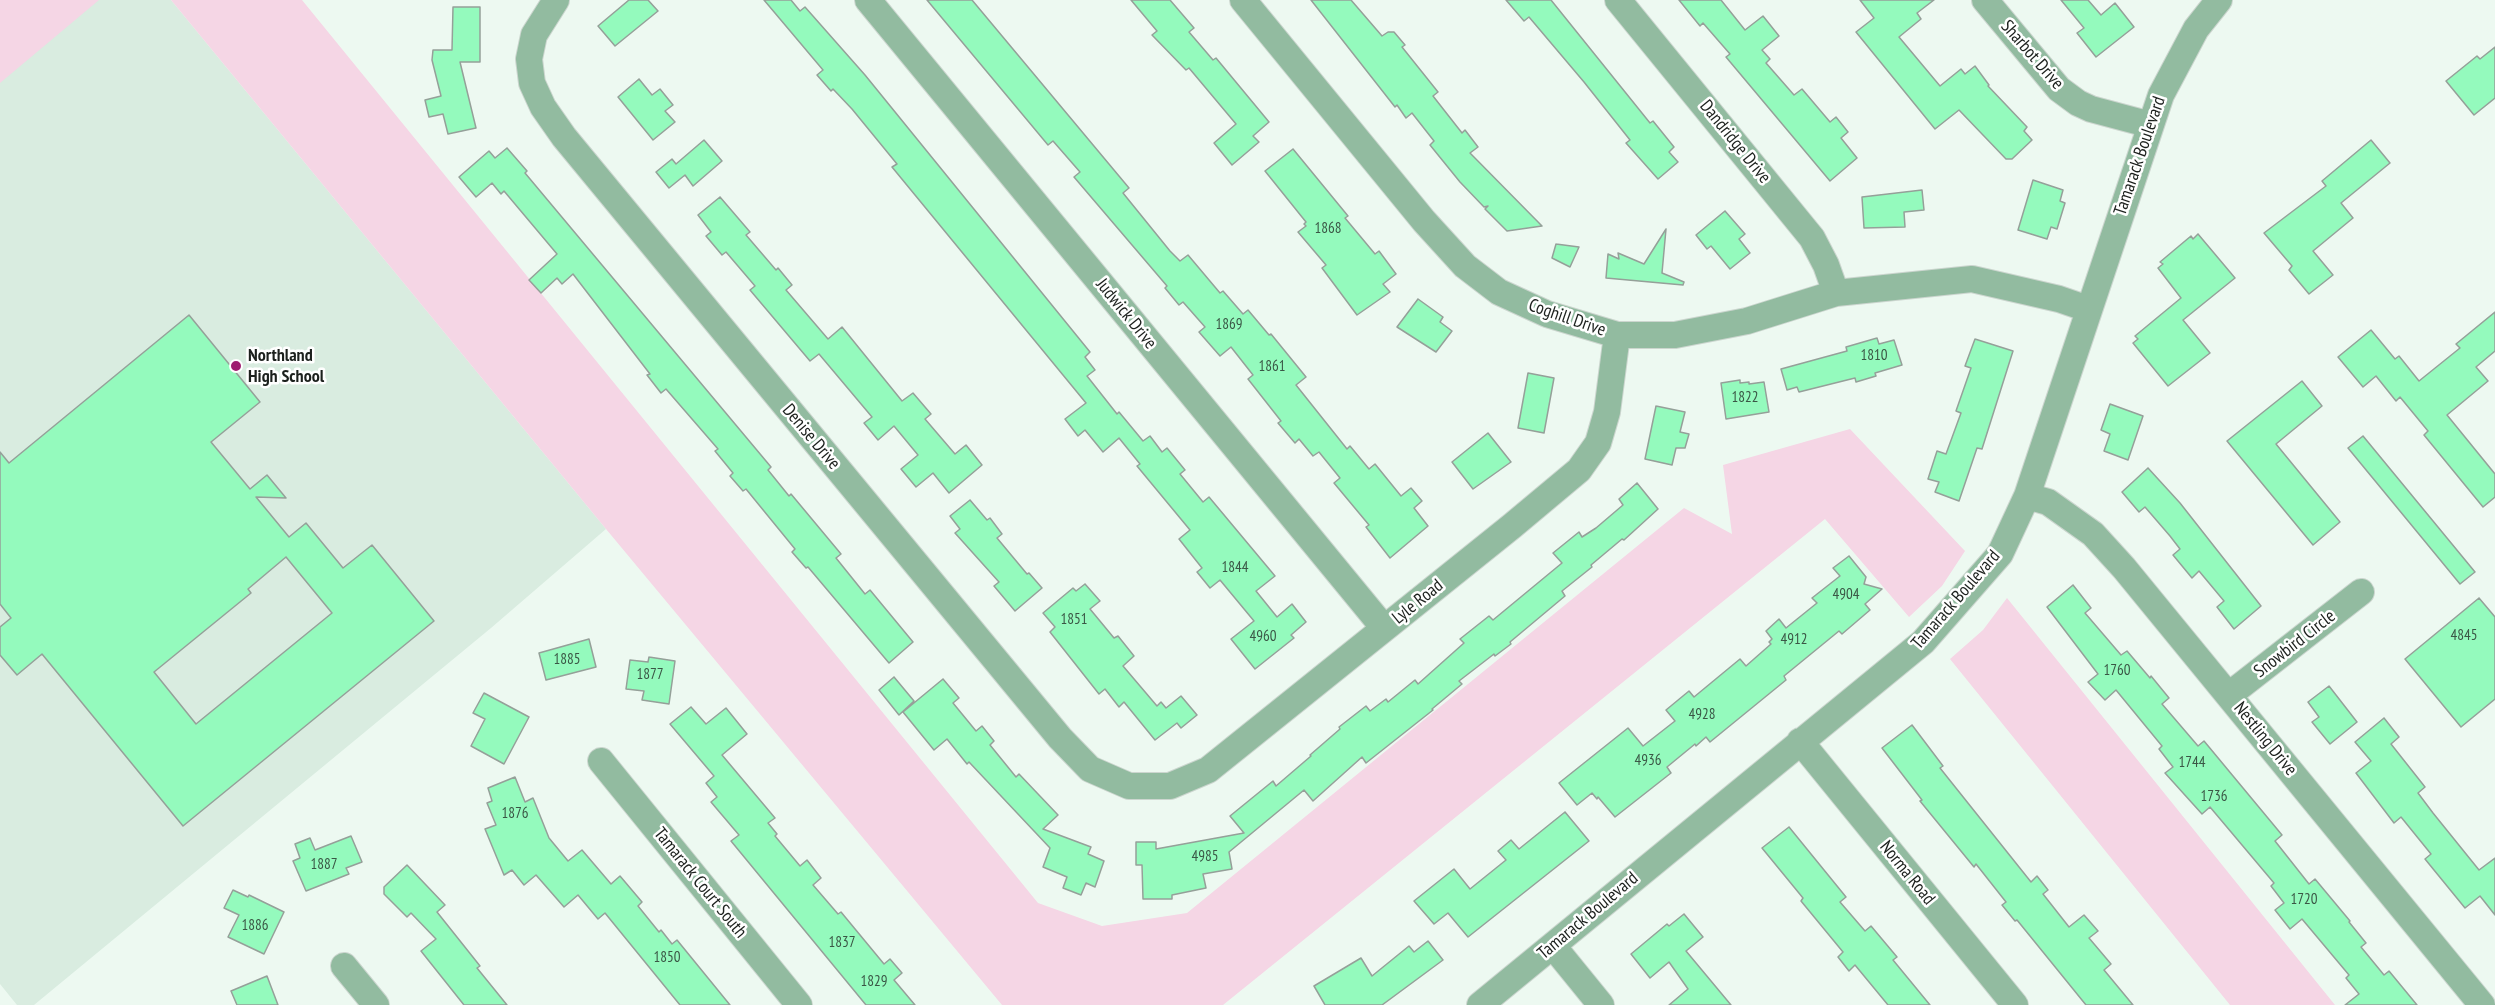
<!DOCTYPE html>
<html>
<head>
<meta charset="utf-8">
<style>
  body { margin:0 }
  canvas { display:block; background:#edf9f1 }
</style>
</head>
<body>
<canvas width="2495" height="1005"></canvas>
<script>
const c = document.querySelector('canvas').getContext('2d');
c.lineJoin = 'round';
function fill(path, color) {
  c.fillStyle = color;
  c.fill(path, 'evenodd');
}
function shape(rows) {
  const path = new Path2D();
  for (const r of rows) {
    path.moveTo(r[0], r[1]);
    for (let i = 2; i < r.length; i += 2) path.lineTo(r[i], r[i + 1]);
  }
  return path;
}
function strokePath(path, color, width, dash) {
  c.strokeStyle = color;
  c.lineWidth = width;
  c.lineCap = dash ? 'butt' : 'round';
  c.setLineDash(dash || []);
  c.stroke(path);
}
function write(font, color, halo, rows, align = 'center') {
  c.font = font + ' "PT Sans Narrow",sans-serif';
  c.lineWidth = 5;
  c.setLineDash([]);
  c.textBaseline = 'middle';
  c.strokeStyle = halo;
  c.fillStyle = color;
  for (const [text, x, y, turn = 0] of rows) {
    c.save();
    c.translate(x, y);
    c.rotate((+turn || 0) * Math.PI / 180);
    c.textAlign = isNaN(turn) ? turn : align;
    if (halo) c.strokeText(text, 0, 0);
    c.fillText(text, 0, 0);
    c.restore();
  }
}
fill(shape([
  [0,0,171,0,606,529,491,628,34,1005,17,1005,0,984]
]), '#d9ece0');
fill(shape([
  [0,0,99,0,0,83],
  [171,0,302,0,1038,903,1102,926,1187,913,1684,508,1732,534,1723,465,1850,429,1965,551,1942,586,1909,617,1825,519,1223,1005,1002,1005,606,529],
  [2007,598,2335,1005,2230,1005,1950,659,1983,630]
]), '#f5d6e5');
const building = shape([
  [629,0,648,0,658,11,615,46,598,26,629,0],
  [764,0,791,0,800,11,805,7,865,75,1090,352,1085,357,1095,370,1087,376,1117,414,1119,412,1143,441,1150,436,1162,452,1167,448,1185,470,1180,474,1203,502,1209,497,1275,576,1256,591,1277,617,1292,604,1306,622,1291,635,1294,638,1255,669,1231,639,1254,621,1220,580,1210,588,1197,572,1202,568,1179,539,1190,530,1137,466,1140,464,1119,438,1103,452,1085,430,1078,436,1065,419,1086,403,892,167,897,164,852,109,833,89,831,91,817,75,823,70,764,0],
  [927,0,972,0,1129,188,1123,193,1170,251,1180,261,1188,255,1220,293,1223,291,1243,314,1248,310,1269,335,1271,334,1306,377,1296,385,1347,449,1350,446,1369,469,1375,464,1401,496,1411,488,1422,501,1414,508,1428,526,1390,558,1366,527,1369,525,1334,483,1340,478,1319,452,1313,456,1299,439,1295,443,1278,423,1281,421,1248,379,1253,375,1231,347,1220,356,1199,332,1205,327,1183,302,1179,305,1165,288,1167,286,1074,177,1080,172,1053,141,1048,145,927,0],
  [1131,0,1170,0,1194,28,1189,32,1213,60,1216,58,1269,122,1253,136,1259,142,1232,165,1214,143,1236,124,1189,68,1186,70,1152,35,1157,31,1131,0],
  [1311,0,1351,0,1382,36,1388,32,1394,32,1405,45,1402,47,1438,92,1433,96,1462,133,1465,130,1478,147,1470,153,1542,226,1507,231,1485,209,1488,206,1484,207,1460,182,1430,145,1434,141,1412,113,1406,118,1397,105,1395,107,1311,0],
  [1506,0,1551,0,1650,123,1653,121,1674,147,1669,152,1678,162,1658,179,1626,143,1630,140,1584,82,1529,17,1524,21,1506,0],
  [1679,0,1721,0,1745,30,1763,16,1779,36,1762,50,1770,59,1766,63,1794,95,1802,89,1830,122,1836,117,1848,132,1841,138,1857,158,1830,181,1726,57,1730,54,1703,23,1700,26,1679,0],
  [1860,0,1934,0,1917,13,1921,19,1899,37,1940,86,1961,69,1965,74,1975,66,1989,85,1988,86,2027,127,2024,131,2032,140,2012,159,2006,159,1959,110,1935,129,1856,32,1874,18,1860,0],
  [2061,0,2088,0,2101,15,2115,3,2134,27,2096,57,2077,33,2084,28,2061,0],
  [453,7,480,7,480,62,460,62,476,128,448,134,443,114,429,117,425,100,441,96,432,60,433,50,452,50,453,7],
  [2495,47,2495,98,2474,115,2446,81,2477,56,2480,59,2495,47],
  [639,79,652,95,660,89,673,105,665,111,675,122,653,140,618,97,639,79],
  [704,140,722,161,693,186,685,175,669,188,656,172,672,159,676,164,704,140],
  [2371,140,2390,163,2341,203,2353,218,2313,251,2333,275,2309,294,2289,270,2292,266,2264,233,2326,186,2322,181,2371,140],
  [507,148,527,171,525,173,771,467,768,470,789,496,791,494,841,554,836,558,865,594,870,590,913,642,889,663,808,567,806,568,792,552,795,549,746,489,743,491,730,476,733,473,715,451,718,449,666,389,661,393,647,375,650,374,573,274,562,284,557,278,541,293,529,280,557,254,504,191,501,194,492,183,476,197,459,177,489,151,495,158,507,148],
  [1293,149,1348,216,1345,218,1375,254,1379,251,1396,274,1383,284,1390,292,1357,315,1322,268,1326,265,1298,232,1306,226,1304,224,1306,222,1265,171,1293,149],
  [2033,180,2063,190,2060,201,2065,203,2057,229,2051,227,2047,239,2018,230,2033,180],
  [1922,190,1924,210,1904,212,1905,227,1864,228,1862,197,1922,190],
  [720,197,750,232,746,235,776,270,778,268,792,285,786,290,828,339,842,327,902,401,913,393,931,414,925,419,955,454,966,445,982,465,949,493,933,473,916,487,901,469,918,455,894,426,878,440,864,423,872,417,819,354,810,361,750,290,755,286,726,252,722,255,706,236,711,232,698,215,720,197],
  [1725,211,1745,234,1739,239,1750,253,1730,269,1711,246,1707,249,1696,235,1725,211],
  [1666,229,1662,273,1684,282,1683,285,1606,278,1608,254,1619,259,1618,253,1644,264,1666,229],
  [2198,234,2235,278,2183,320,2210,353,2168,386,2133,343,2138,339,2135,336,2181,298,2158,268,2163,264,2160,262,2191,236,2193,239,2198,234],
  [1556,244,1579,247,1570,267,1552,258,1556,244],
  [1418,299,1443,317,1440,322,1452,331,1436,352,1397,327,1418,299],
  [2495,312,2495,351,2476,367,2488,381,2447,415,2495,474,2495,497,2483,507,2424,435,2428,431,2400,397,2396,401,2376,376,2363,387,2338,357,2371,330,2395,359,2399,356,2419,381,2460,348,2456,344,2495,312],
  [189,315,260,402,211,442,250,489,267,475,286,498,256,497,289,537,306,523,343,568,372,545,434,621,183,826,42,654,17,675,0,655,0,627,11,618,0,604,0,452,9,463,189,315],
  [286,557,332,613,196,724,154,672,251,593,248,589,286,557],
  [1877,338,1879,344,1894,340,1902,365,1875,373,1876,376,1856,382,1855,378,1799,392,1797,387,1787,390,1781,369,1847,351,1846,347,1877,338],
  [1975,339,2013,351,1982,449,1977,448,1959,501,1935,492,1939,482,1928,479,1937,451,1946,454,1961,413,1956,411,1971,368,1965,366,1975,339],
  [1528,373,1554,378,1544,433,1518,428,1528,373],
  [1740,380,1740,383,1749,382,1749,384,1764,382,1769,412,1726,419,1721,383,1740,380],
  [2302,381,2322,406,2276,444,2340,522,2313,545,2227,441,2302,381],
  [2110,404,2143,416,2128,460,2104,451,2110,434,2101,430,2110,404],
  [1656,406,1685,412,1680,432,1689,434,1685,448,1676,448,1672,465,1645,459,1656,406],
  [1488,433,1511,462,1473,489,1452,462,1488,433],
  [2363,436,2475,572,2460,584,2348,448,2363,436],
  [2148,468,2180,503,2261,606,2234,629,2217,607,2224,601,2199,571,2192,578,2173,555,2180,549,2170,536,2145,507,2139,512,2122,492,2148,468],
  [1637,483,1658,509,1624,540,1622,539,1591,565,1592,567,1562,591,1565,596,1510,642,1511,644,1495,656,1494,654,1459,681,1462,684,1432,709,1433,710,1366,763,1362,757,1313,801,1304,790,1229,852,1232,869,1203,874,1206,888,1172,895,1172,899,1143,899,1142,865,1136,865,1136,842,1156,842,1156,849,1244,833,1230,816,1273,781,1276,786,1311,756,1310,755,1340,729,1339,727,1366,706,1370,711,1386,699,1388,702,1415,680,1418,684,1464,643,1460,639,1489,616,1493,620,1562,563,1553,553,1579,532,1582,537,1596,528,1623,505,1619,499,1637,483],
  [970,500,987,520,990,518,1002,534,997,538,1027,574,1029,573,1042,588,1015,611,994,586,999,582,955,533,960,529,950,516,970,500],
  [1849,556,1866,577,1864,584,1882,589,1865,604,1870,610,1842,634,1839,631,1784,676,1786,680,1710,742,1706,737,1696,746,1695,744,1667,767,1671,773,1615,817,1598,797,1597,799,1592,793,1577,805,1559,783,1628,728,1643,746,1675,721,1666,710,1689,691,1694,697,1740,659,1746,666,1771,644,1769,642,1772,639,1766,631,1779,619,1786,628,1817,603,1812,598,1840,576,1833,568,1849,556],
  [1085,584,1100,601,1090,609,1114,638,1118,636,1134,656,1123,666,1157,706,1161,702,1166,708,1181,696,1197,715,1181,728,1177,723,1155,740,1124,702,1119,707,1105,689,1099,694,1050,632,1055,627,1043,613,1073,588,1076,591,1085,584],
  [2073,585,2091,608,2085,613,2121,655,2127,651,2150,678,2151,676,2169,698,2162,704,2198,746,2204,741,2282,835,2275,841,2309,884,2315,879,2350,921,2349,922,2366,943,2361,947,2384,975,2389,971,2417,1005,2345,1005,2359,994,2346,978,2349,975,2302,919,2290,929,2275,910,2284,903,2271,886,2274,883,2210,807,2202,814,2165,773,2173,767,2159,749,2162,746,2116,690,2105,700,2088,682,2098,674,2047,607,2073,585],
  [2479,598,2495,617,2495,699,2461,727,2405,659,2479,598],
  [589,639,596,667,546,680,539,653,589,639],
  [649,657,675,661,669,704,642,700,644,691,626,689,630,660,648,662,649,657],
  [894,677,914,701,899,715,879,690,894,677],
  [943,679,959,698,953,703,976,731,982,726,994,741,990,745,1016,777,1019,774,1058,815,1043,829,1091,847,1088,854,1104,861,1095,887,1086,883,1081,895,1063,888,1067,877,1043,867,1050,848,969,762,967,764,947,739,934,750,903,712,943,679],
  [2329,686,2357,722,2330,744,2312,722,2319,717,2308,702,2329,686],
  [484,693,529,717,504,764,471,746,485,719,473,713,484,693],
  [691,707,706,724,726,708,747,734,722,755,775,818,768,823,777,834,775,836,800,866,807,860,821,878,813,885,838,914,841,912,884,964,890,959,902,973,894,980,915,1005,866,1005,731,841,739,835,711,802,717,797,706,783,714,776,670,724,691,707],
  [2384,718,2399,737,2391,744,2425,787,2418,793,2433,813,2479,870,2495,858,2495,915,2480,896,2465,908,2425,859,2431,854,2401,817,2394,823,2356,773,2371,761,2355,742,2384,718],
  [1912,725,1943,766,1940,768,2031,882,2037,876,2048,890,2043,894,2069,927,2084,915,2098,931,2089,938,2111,964,2104,970,2133,1005,2086,1005,2017,920,2015,921,2002,905,2006,902,1976,864,1974,867,1920,801,1922,800,1882,748,1912,725],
  [515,777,525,802,533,798,549,838,568,861,582,850,611,884,620,876,642,902,638,906,659,932,661,930,672,944,677,940,730,1005,680,1005,605,913,598,919,578,895,564,907,536,875,524,885,512,870,504,875,485,829,496,825,487,803,492,801,488,788,515,777],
  [1565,812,1589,841,1468,937,1448,913,1434,924,1414,901,1454,869,1470,889,1506,860,1498,851,1511,840,1519,849,1565,812],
  [1789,827,1846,897,1840,902,1865,931,1871,926,1897,957,1893,960,1930,1005,1888,1005,1855,965,1849,971,1838,957,1843,952,1801,901,1803,898,1762,848,1789,827],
  [351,836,362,862,346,868,349,874,306,891,293,861,300,858,295,844,310,838,315,850,351,836],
  [407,865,445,905,437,912,480,966,477,968,507,1005,464,1005,421,951,436,939,411,913,407,917,384,894,384,887,407,865],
  [233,890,248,897,249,895,284,912,264,954,228,937,239,915,224,908,233,890],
  [1684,914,1703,937,1686,951,1731,1005,1669,1005,1688,989,1669,962,1650,978,1631,954,1667,924,1669,926,1684,914],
  [1428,941,1443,960,1382,1005,1325,1005,1314,986,1361,958,1372,976,1409,946,1414,952,1428,941],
  [267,976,278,1005,237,1005,231,991,267,976]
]);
fill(building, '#94fabd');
strokePath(building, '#95a099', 1.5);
const minor = shape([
  [556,0,534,35,529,59,532,83,543,107,564,137,1060,738,1090,769,1129,786,1170,786,1208,770,1512,526,1579,470,1598,443,1607,412,1617,335],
  [868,0,1384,628],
  [1243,0,1424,221,1465,266,1499,292,1547,314,1617,335,1675,335,1747,321,1836,293,1972,279,2059,299,2088,309],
  [1618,0,1812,238,1826,265,1836,293],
  [1985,0,2059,89,2078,103,2091,109,2151,125],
  [2027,496,2048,502,2093,534,2124,568,2482,1005],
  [2229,695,2361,592],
  [1800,741,2015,1005],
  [601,761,799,1005],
  [1553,946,1601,1005],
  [344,966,376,1005],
  [1480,1005,1923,642,2000,554,2027,496,2161,95,2196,29,2219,0]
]);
strokePath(minor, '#ccd6cf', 28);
strokePath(minor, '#92bba0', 26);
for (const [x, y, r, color] of [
  [236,366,6,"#9e1d70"]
]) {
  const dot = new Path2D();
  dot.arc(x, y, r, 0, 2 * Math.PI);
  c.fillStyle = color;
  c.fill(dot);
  strokePath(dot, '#fff', 2);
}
write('15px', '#3a5645', null, [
  ["1868",1328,229],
  ["1869",1229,325],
  ["1810",1874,356],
  ["1861",1272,367],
  ["1822",1745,398],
  ["1844",1235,568],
  ["4904",1846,595],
  ["1851",1074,620],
  ["4845",2464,636],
  ["4960",1263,637],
  ["4912",1794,640],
  ["1885",567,660],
  ["1760",2117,671],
  ["1877",650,675],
  ["4928",1702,715],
  ["4936",1648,761],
  ["1744",2192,763],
  ["1736",2214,797],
  ["1876",515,814],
  ["4985",1205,857],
  ["1887",324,865],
  ["1720",2304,900],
  ["1886",255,926],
  ["1837",842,943],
  ["1850",667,958],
  ["1829",874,982]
]);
write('18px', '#1c201d', '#fff', [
  ["Sharbot Drive",2032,55,49],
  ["Dandridge Drive",1735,142,51],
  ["Tamarack Boulevard",2140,156,-71],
  ["Judwick Drive",1126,314,51],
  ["Coghill Drive",1567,318,19],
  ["Denise Drive",811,437,50],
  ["Tamarack Boulevard",1956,600,-49],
  ["Lyle Road",1418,602,-39],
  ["Snowbird Circle",2295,644,-38],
  ["Nestling Drive",2265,739,51],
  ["Norma Road",1907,873,51],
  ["Tamarack Court South",700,883,51],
  ["Tamarack Boulevard",1588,916,-40]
]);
write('bold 18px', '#1c201d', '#fff', [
  ["Northland",248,356],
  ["High School",248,377]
], 'left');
</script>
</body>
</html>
